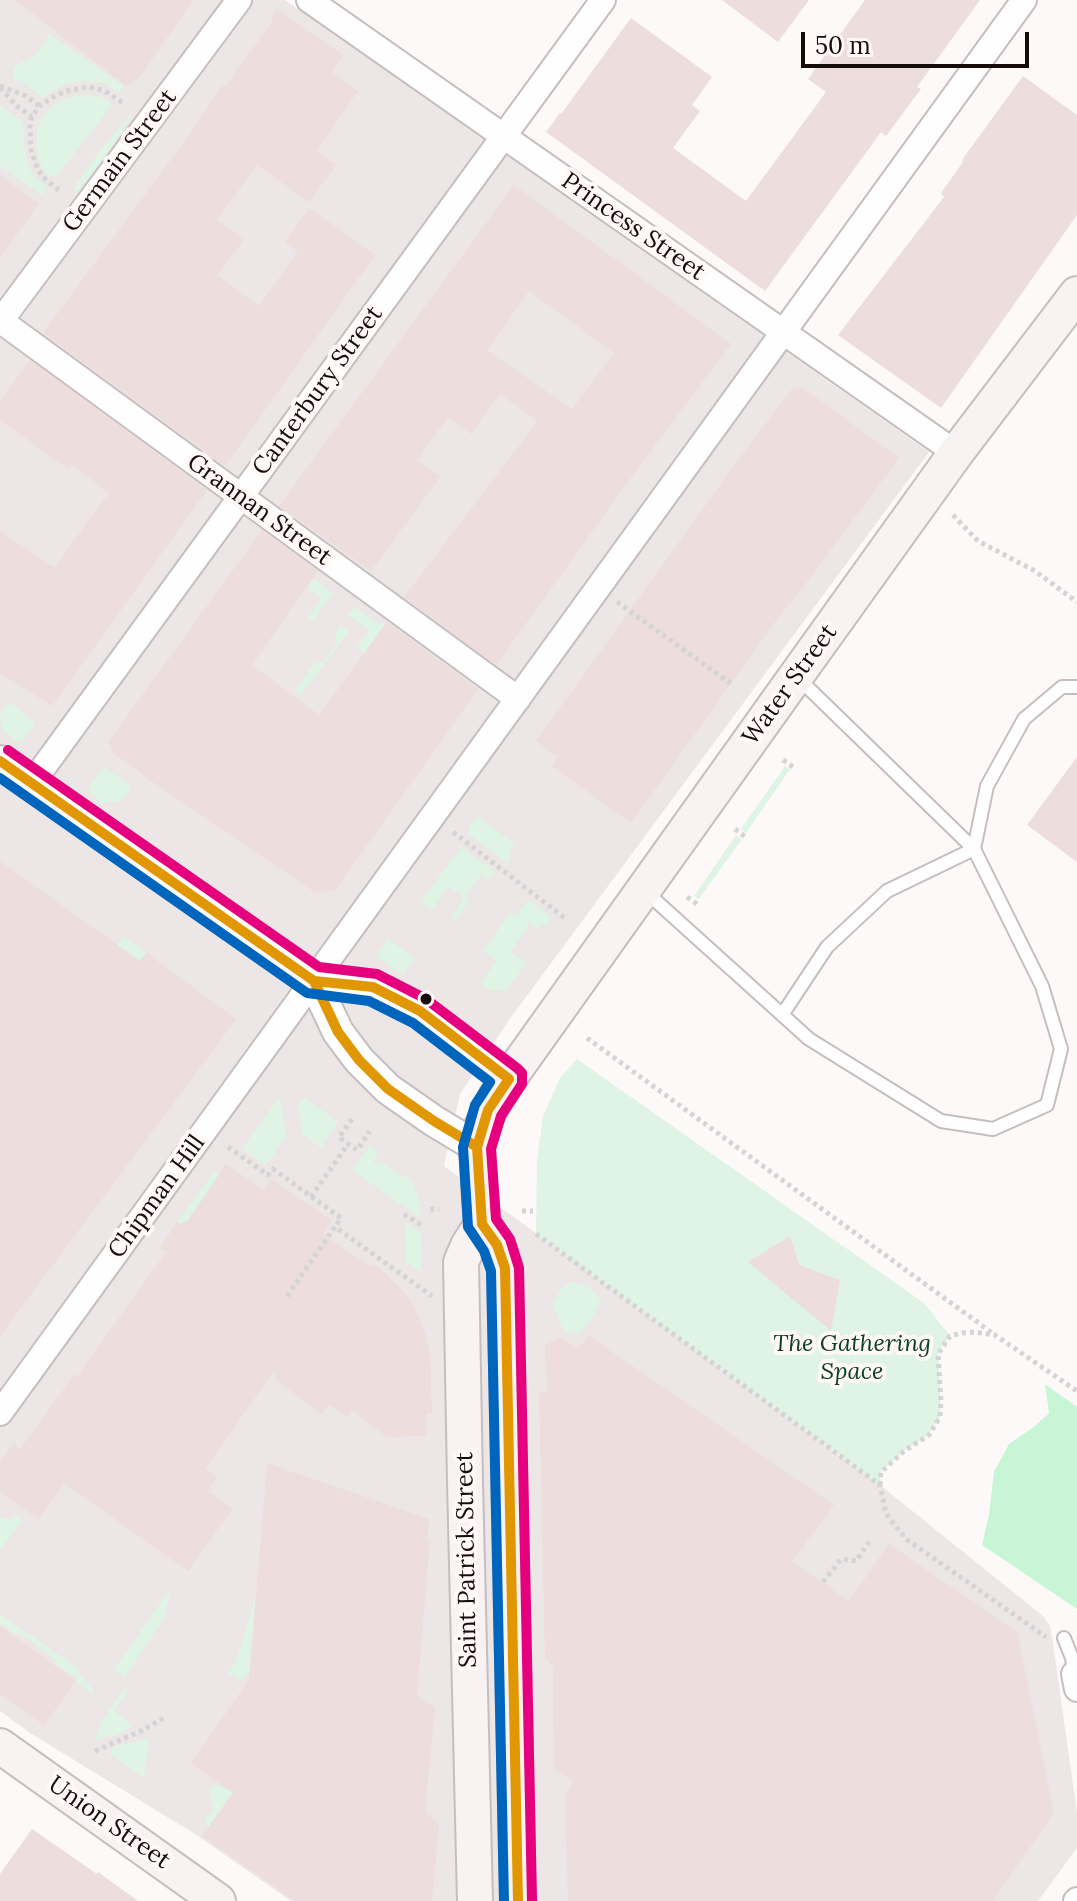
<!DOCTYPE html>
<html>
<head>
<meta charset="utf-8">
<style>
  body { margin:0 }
  #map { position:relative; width:1077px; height:1901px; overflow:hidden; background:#fdf9f9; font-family:Lora,serif }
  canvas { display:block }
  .scale { position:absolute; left:801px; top:32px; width:228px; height:36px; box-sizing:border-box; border:4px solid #170c0c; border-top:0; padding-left:10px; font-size:24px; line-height:28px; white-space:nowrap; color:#170c0c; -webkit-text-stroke:6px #fff8f7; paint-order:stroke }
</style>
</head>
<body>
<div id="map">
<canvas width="1077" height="1901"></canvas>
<div class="scale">50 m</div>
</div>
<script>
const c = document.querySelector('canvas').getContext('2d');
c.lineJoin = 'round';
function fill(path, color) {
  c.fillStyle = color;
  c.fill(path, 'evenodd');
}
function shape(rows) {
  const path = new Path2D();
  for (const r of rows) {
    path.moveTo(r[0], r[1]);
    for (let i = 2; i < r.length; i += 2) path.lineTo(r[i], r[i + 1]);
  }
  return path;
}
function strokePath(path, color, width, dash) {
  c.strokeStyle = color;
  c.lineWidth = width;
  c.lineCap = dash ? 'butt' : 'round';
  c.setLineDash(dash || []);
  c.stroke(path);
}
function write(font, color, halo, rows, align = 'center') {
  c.font = font + ' Lora,serif';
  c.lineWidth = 8;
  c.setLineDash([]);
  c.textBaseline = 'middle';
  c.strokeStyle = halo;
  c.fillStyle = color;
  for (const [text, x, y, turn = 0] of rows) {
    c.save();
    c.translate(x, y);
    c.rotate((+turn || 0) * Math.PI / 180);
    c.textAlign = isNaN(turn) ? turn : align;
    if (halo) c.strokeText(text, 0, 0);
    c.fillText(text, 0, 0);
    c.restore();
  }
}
fill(shape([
  [0,0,285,0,929,452,509,1020,460,1094,444,1166,880,1485,1043,1616,1050,1626,1053,1643,1077,1813,1077,1848,1038,1901,291,1901,195,1834,30,1733,0,1711]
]), '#ede6e6');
fill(shape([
  [49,34,124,86,119,93,103,83,82,81,66,84,42,97,19,80,15,81,12,75,15,67,25,60,36,55],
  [79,95,102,97,112,105,56,177,52,174,49,177,42,168,37,153,37,133,40,123,43,115,51,107,61,100],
  [0,103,0,105,23,122,24,146,29,167,33,175,47,188,42,195,0,166],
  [130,115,132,116,129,121,105,157,78,191,75,193,74,191,75,186,98,153],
  [314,578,333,593,314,620,307,621,306,620,322,597,308,587],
  [354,607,380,624,382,622,386,624,365,653,357,648,369,629,348,615],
  [341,625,349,631,301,695,295,691,314,663,323,662,337,642,335,634],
  [7,704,13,705,35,723,33,727,21,742,16,742,2,729,0,713],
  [785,766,790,769,746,833,741,829],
  [104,767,132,787,122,801,101,803,89,791,89,787],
  [477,816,515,844,508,854,511,857,507,863,470,835,468,828],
  [736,835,742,839,699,899,694,896],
  [461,847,495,872,489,880,481,875,465,897,469,901,456,921,460,925,451,918,463,900,462,895,448,887,432,910,424,905,422,900],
  [528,900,549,915,550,921,546,926,543,924,538,930,530,923,511,952,522,960,523,959,527,962,507,990,491,991,483,986,482,982,496,961,483,951,510,912,516,916],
  [124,936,147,952,137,966,115,949],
  [388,939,415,958,403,975,375,956],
  [577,1059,924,1303,950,1336,938,1354,941,1401,940,1417,929,1435,904,1451,881,1472,880,1485,536,1234,537,1160,543,1116,560,1078],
  [304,1097,338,1122,321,1148,302,1134,298,1104],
  [278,1099,281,1100,286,1136,266,1166,242,1149],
  [370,1145,379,1152,373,1161,374,1163,376,1163,379,1160,402,1177,404,1174,411,1179,419,1200,421,1219,352,1170],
  [214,1172,219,1175,187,1222,184,1221,181,1225,177,1222],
  [405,1221,421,1233,422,1273,406,1262],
  [572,1281,591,1288,601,1301,592,1318,580,1333,565,1333,552,1304,561,1289],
  [15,1515,22,1521,0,1550,0,1517,9,1519],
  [170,1589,166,1614,162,1622,124,1678,114,1670],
  [256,1593,249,1673,241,1680,228,1673,235,1664,243,1640],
  [0,1614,78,1668,77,1670,94,1691,92,1694,76,1681,77,1679,55,1663,56,1660,20,1633,17,1635,0,1623],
  [124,1688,128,1691,114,1711,132,1726,115,1736,95,1740,102,1721],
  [149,1738,144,1778,109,1754,116,1746],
  [221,1785,233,1793,209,1828,205,1821,213,1810,209,1788]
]), '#dff4e5');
fill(shape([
  [1045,1384,1077,1407,1077,1609,982,1545,989,1514,994,1472,1009,1444,1035,1426,1049,1413]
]), '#c8f5d6');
fill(shape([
  [15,0,193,0,140,77,126,86],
  [722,0,809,0,778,42],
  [865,0,980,0,917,87,921,89,886,136,881,132,765,291,546,132,560,113,561,114,631,18,712,77,692,105,700,111,673,148,746,201,826,92,808,79],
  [275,8,343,55,331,72,358,91,316,151,336,165,309,202,257,165,217,220,244,240,217,275,259,306,298,252,285,242,309,208,375,255,225,466,43,333,198,123,197,122,223,85,226,87,237,69,242,64,271,23],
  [1023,76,1077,115,1077,215,941,408,838,335,944,197,941,193,963,162,962,160],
  [0,175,39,204,0,257],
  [514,185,731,344,643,461,496,665,404,597,538,421,500,394,471,434,448,417,417,460,440,477,371,571,279,506],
  [529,291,614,353,572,409,487,350],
  [30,360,207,490,52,706,0,673,0,531,54,568,109,493,72,464,68,469,0,420,0,401],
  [803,388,899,458,806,583,775,622,631,823,552,766,558,757,536,741,736,463,792,389],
  [262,530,318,571,252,665,319,715,387,622,478,689,336,889,316,893,141,774,142,773,112,752,109,741],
  [1077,757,1077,862,1027,825],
  [0,861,140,961,147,953,236,1019,0,1336],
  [226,1164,263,1190,271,1179,332,1221,323,1234,371,1267,373,1264,384,1272,406,1295,415,1308,427,1339,430,1355,432,1413,426,1413,427,1436,387,1437,352,1410,347,1417,329,1404,322,1414,275,1379,275,1369,205,1469,217,1478,208,1491,232,1509,188,1571,64,1483,38,1519,0,1491,0,1462,13,1444,20,1449,74,1375,77,1377,166,1252,160,1248,177,1222,181,1225,184,1221,187,1222],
  [790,1236,799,1265,840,1280,831,1331,748,1262],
  [589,1336,834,1505,792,1561,849,1601,889,1544,1017,1632,1054,1812,993,1901,568,1901,565,1796,574,1782,554,1768,553,1666,545,1659,539,1393,547,1392,545,1345,561,1337,577,1349],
  [267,1463,429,1519,427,1542,430,1542,417,1695,435,1708,425,1813,439,1824,432,1901,295,1901,202,1836,233,1793,191,1763,249,1680],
  [0,1626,76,1681,44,1725,0,1694],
  [32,1829,97,1874,98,1872,138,1901,0,1901,0,1874]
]), '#eddddd');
const service = shape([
  [646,892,809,1039,941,1121,993,1129,1047,1105,1061,1049,1042,986,974,849,987,786,1024,719,1062,687,1077,687],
  [782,1015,827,947,887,891,974,849,798,678],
  [1064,1638,1072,1658,1074,1674]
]);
const minor = shape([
  [309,0,956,453],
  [1,321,518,699],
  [0,322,239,0],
  [32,783,603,0],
  [0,1413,1024,0],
  [1074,1674,1077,1689],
  [1076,1901,1077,1900]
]);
const tertiary = shape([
  [0,761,314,981,338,1032,359,1060,388,1089,434,1121,477,1147],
  [314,981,373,987,420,1011,509,1079]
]);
const secondary = shape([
  [0,1746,218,1901],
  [475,1901,465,1481,461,1262,468,1246,482,1224],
  [518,1901,505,1268,497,1245,482,1224,477,1147,482,1126,497,1095,796,676,956,453,1077,294]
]);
strokePath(service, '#c6bebe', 16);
strokePath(minor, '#c6bebe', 28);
strokePath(tertiary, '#c6bebe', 34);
strokePath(secondary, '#c6bebe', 38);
strokePath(shape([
  [0,86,26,96,39,106],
  [0,88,18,107,32,117],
  [59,190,45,179,38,170,31,150,30,123,32,117,39,106,55,96,66,91,88,87,98,89,108,93,123,103],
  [953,515,978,541,1035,571,1077,602],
  [617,602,733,685],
  [783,760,796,769],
  [735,829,747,838],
  [453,832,566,919],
  [687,897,700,906],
  [587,1038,995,1335],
  [352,1119,339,1137,348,1144,357,1150,370,1131],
  [228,1147,268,1175,273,1169,341,1218,335,1227],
  [311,1197,348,1144],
  [430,1209,439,1209],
  [522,1211,533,1211],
  [404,1214,421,1225],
  [536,1234,880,1485,886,1514,906,1539,1046,1637],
  [287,1296,335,1227,432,1296],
  [880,1485,881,1472,904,1451,929,1435,940,1417,941,1401,938,1354,950,1336,962,1333,975,1332,995,1335,1077,1391],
  [823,1582,841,1559,856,1561,869,1542],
  [95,1751,141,1731,167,1716]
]), '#d5d4d4', 5, [4, 4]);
strokePath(service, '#fffefe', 12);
strokePath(minor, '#fffefe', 24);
strokePath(tertiary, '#fffefe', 30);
strokePath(secondary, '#f8f2f3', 34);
strokePath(shape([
  [0,761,314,981,338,1032,359,1060,388,1089,434,1121,477,1147],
  [314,981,373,987,420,1011,509,1079,488,1110,477,1147,482,1224,497,1245,505,1268,518,1901]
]), '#e19701', 10);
strokePath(shape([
  [0,778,307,993,369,1001,413,1023,490,1082,475,1105,463,1147,468,1227,484,1251,491,1271,504,1901]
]), '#0065bd', 10);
strokePath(shape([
  [8,750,319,967,377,974,426,999,517,1068,522,1073,522,1084,501,1116,491,1149,496,1219,510,1239,519,1268,532,1901]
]), '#e5007d', 10);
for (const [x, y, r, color] of [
  [426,999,7,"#170c0c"]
]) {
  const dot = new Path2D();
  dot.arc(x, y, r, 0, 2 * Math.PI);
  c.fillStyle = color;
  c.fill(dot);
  strokePath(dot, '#fff8f7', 3);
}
write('24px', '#170c0c', '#fff8f7', [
  ["Germain Street",120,161,-53],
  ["Princess Street",633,227,35],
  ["Canterbury Street",318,391,-54],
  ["Grannan Street",259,510,36],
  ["Water Street",790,685,-54],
  ["Chipman Hill",157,1197,-54],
  ["Saint Patrick Street",467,1560,-91],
  ["Union Street",109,1823,35]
]);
write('italic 24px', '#0d3f24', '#fff8f7', [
  ["The Gathering",852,1344],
  ["Space",852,1372]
]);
</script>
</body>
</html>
